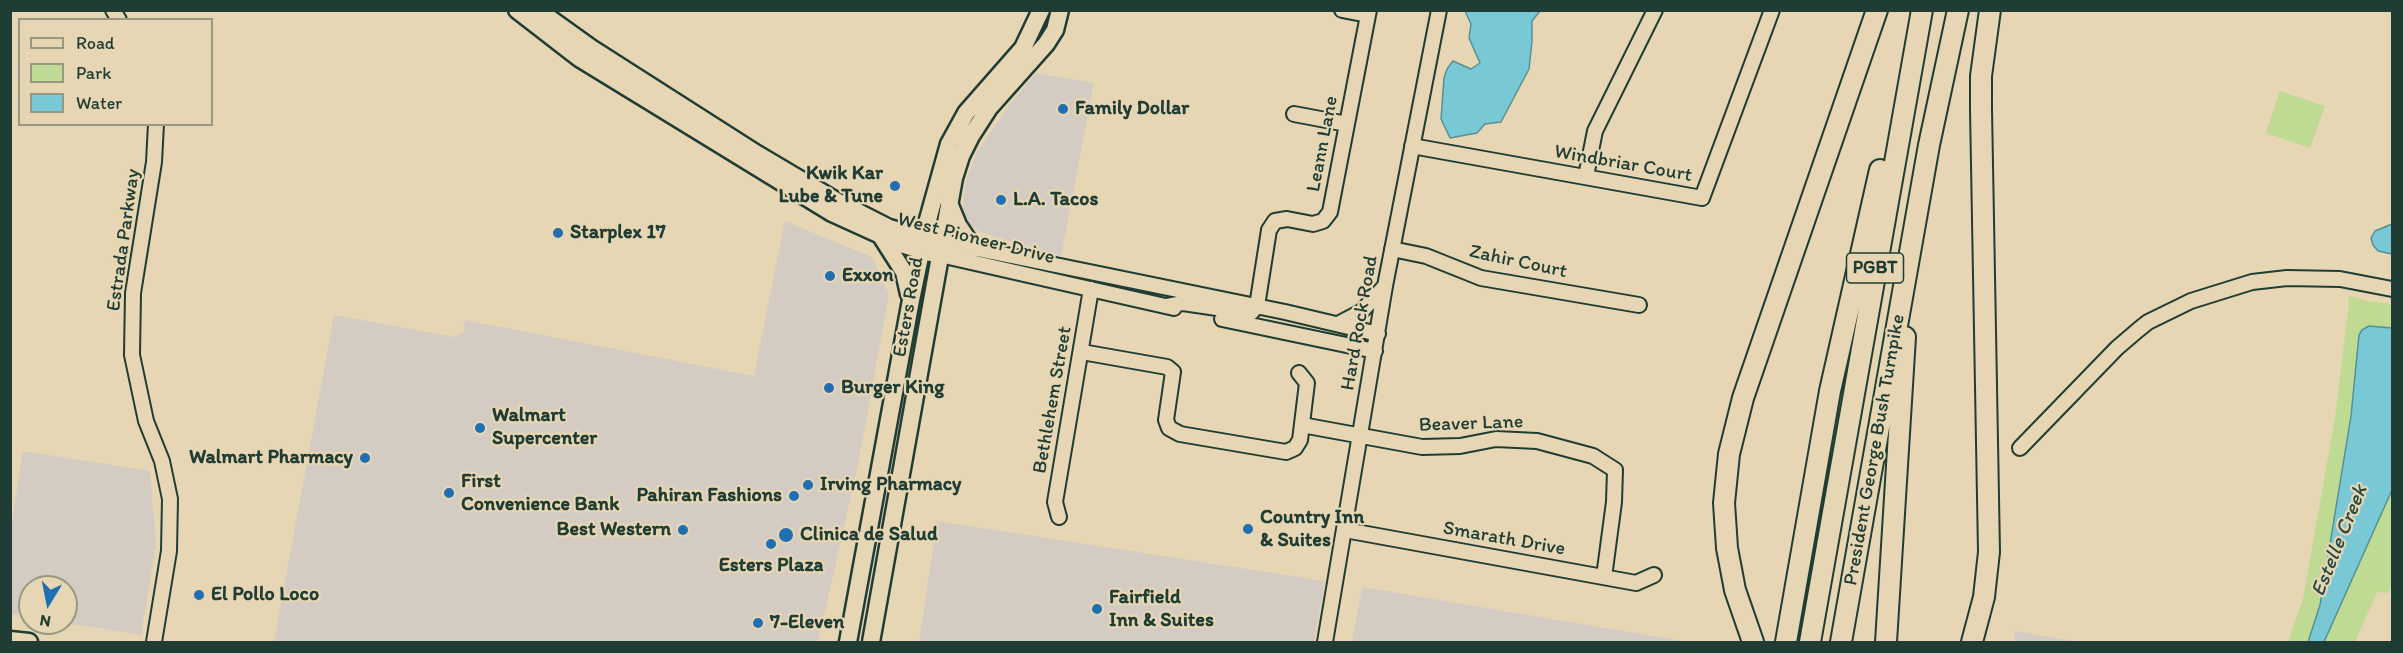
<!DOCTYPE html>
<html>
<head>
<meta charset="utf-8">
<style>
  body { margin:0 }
  #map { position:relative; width:2403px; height:653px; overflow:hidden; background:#e7d6b3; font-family:Itim,sans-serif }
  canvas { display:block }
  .frame { position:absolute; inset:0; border:12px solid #1f3d34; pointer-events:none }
  .legend { position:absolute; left:18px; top:18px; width:195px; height:108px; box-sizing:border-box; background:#e7d6b3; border:2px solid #979980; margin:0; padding:8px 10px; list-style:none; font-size:18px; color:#1f3d34 }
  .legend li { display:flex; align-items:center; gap:12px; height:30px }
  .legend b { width:30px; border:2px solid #979980 }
  .north { position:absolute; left:18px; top:575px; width:60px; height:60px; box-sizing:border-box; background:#e7d6b3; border:2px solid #979980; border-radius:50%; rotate:190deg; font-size:16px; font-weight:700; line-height:24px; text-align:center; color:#1f3d34 }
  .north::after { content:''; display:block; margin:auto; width:21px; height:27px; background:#1f6fb2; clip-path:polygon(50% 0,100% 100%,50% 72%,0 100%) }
</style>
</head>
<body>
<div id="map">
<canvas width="2403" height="653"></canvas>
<div class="frame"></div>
<ul class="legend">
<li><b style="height:8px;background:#e7d6b3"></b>Road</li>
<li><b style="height:16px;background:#bfda92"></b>Park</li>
<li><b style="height:16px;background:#79c8d6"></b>Water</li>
</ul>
<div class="north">N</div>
</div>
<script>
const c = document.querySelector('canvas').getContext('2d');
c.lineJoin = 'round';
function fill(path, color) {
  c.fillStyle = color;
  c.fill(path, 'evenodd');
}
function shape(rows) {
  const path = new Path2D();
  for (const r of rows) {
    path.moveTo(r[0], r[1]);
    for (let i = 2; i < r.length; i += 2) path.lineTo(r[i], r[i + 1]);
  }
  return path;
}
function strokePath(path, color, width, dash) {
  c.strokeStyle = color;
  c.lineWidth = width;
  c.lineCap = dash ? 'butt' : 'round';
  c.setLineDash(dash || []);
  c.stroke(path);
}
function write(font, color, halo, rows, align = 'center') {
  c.font = font + ' Itim,sans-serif';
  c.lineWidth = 4.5;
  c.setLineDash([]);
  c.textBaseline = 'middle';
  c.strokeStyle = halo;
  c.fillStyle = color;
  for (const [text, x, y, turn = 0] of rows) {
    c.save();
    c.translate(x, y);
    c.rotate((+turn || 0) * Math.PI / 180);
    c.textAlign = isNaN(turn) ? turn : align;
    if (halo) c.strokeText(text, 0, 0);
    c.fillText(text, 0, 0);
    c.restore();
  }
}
fill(shape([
  [1036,73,1094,83,1061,256,979,232,964,219,962,210,966,180,977,152,1010,104],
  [785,221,872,257,889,294,858,465,818,642,274,642,334,315,454,337,463,333,465,320,754,376],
  [23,451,150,471,156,545,141,635,65,623,66,587,30,587,30,617,11,614,11,529],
  [937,521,1325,581,1314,642,919,642],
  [1362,587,1690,642,1352,642],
  [2015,631,2079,642,2014,642]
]), '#d4ccc2');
fill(shape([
  [2280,91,2325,106,2310,148,2266,133],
  [2348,295,2366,301,2392,304,2392,584,2388,593,2377,592,2355,642,2288,642,2303,599,2335,418,2349,303]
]), '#bfda92');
const water = shape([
  [1465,11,1540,11,1532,21,1532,41,1529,69,1501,122,1485,124,1477,133,1450,138,1441,119,1444,78,1447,69,1453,61,1471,69,1480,63,1469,38,1471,24,1465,11],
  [2392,224,2392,254,2378,251,2373,245,2371,238,2375,231,2392,224],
  [2369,326,2392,328,2392,490,2324,642,2308,642,2320,605,2351,416,2359,335,2362,330,2369,326]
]);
fill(water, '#79c8d6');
strokePath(water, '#559095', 1.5);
const minor = shape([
  [113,10,119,20],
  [1342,10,1368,15],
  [1294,114,1347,124],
  [1412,146,1702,198,1772,10],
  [1586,176,1595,131,1655,10],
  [943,242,1285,312,1378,334],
  [1392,249,1426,256,1481,278,1639,305],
  [940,255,1174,308],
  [1167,306,1183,303,1251,313,1257,306,1269,230,1275,221,1287,219,1313,224,1323,221,1330,212,1369,10],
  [1222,319,1375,351],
  [1338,324,1361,312,1385,286],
  [1082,352,1167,367,1173,372,1166,420,1169,428,1180,434,1286,452,1295,448,1300,440,1307,383,1299,373],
  [1302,425,1422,447,1460,446,1496,439,1537,441,1593,456,1615,470,1614,502,1604,577],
  [2020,448,2117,348,2138,330,2148,322,2191,301,2252,282,2287,278,2340,279,2392,289],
  [1059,517,1055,502,1091,289],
  [1345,530,1636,583,1654,575],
  [154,642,169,551,170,499,162,461,146,421,132,355,133,293,154,162,156,124],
  [1325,642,1385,286,1439,10]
]);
const major = shape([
  [517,10,579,58,832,213,898,243,931,253],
  [538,10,591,48,757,154,838,202,889,228,933,240],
  [949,203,958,225,974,249],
  [881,236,904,272,909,294],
  [10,640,29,642],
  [848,642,911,300,927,223,949,144,966,113,1023,48,1041,10],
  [871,642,954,178,961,156,971,136,989,108,1046,44,1055,30,1060,10]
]);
const highway = shape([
  [1753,642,1735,590,1727,548,1724,503,1729,454,1743,398,1877,10],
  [1786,642,1830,391,1880,170],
  [1810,642,1922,10],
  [1841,642,1929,145,1958,10],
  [1886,642,1905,337],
  [1972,642,1984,597,1989,552,1981,109,1981,76,1990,10]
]);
strokePath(minor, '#1f3d34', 18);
strokePath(major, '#1f3d34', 21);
strokePath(highway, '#1f3d34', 24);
strokePath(minor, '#e7d6b3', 14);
strokePath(major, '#e7d6b3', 16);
strokePath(highway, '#e7d6b3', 20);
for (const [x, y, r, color] of [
  [1063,109,6,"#1f6fb2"],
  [895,186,6,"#1f6fb2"],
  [1001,200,6,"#1f6fb2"],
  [558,233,6,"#1f6fb2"],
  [830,276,6,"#1f6fb2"],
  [829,388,6,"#1f6fb2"],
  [480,428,6,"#1f6fb2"],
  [365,458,6,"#1f6fb2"],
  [808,485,6,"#1f6fb2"],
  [449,493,6,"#1f6fb2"],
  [794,496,6,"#1f6fb2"],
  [1248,529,6,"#1f6fb2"],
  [683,530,6,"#1f6fb2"],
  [786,535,8,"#1f6fb2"],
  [771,544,6,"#1f6fb2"],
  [199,595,6,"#1f6fb2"],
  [1097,609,6,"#1f6fb2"],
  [758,623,6,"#1f6fb2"]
]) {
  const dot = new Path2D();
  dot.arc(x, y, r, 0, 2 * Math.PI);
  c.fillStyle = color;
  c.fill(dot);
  strokePath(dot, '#e7d6b3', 2);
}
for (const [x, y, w] of [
  [1875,268,57]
]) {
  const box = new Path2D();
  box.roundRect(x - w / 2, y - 15, w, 30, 4.5);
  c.fillStyle = '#e7d6b3';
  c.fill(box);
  strokePath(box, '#1f3d34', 1.5);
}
write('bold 18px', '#1f3d34', null, [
  ["PGBT",1875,268]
]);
write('bold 20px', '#1f3d34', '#e7d6b3', [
  ["Family Dollar",1075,109],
  ["Kwik Kar",883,174,"right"],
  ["Lube & Tune",883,197,"right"],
  ["L.A. Tacos",1013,200],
  ["Starplex 17",570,233],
  ["Exxon",842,276],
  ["Burger King",841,388],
  ["Walmart",492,416],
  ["Supercenter",492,439],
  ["Walmart Pharmacy",353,458,"right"],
  ["First",461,482],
  ["Convenience Bank",461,505],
  ["Irving Pharmacy",820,485],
  ["Pahiran Fashions",782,496,"right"],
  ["Country Inn",1260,518],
  ["& Suites",1260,541],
  ["Best Western",671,530,"right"],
  ["Clinica de Salud",800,535],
  ["Esters Plaza",771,566,"center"],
  ["El Pollo Loco",211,595],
  ["Fairfield",1109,598],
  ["Inn & Suites",1109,621],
  ["7-Eleven",770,623]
], 'left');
write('20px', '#1f3d34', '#e7d6b3', [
  ["Leann Lane",1323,144,-79],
  ["Windbriar Court",1623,164,10],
  ["West Pioneer Drive",976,239,14],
  ["Estrada Parkway",124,240,-82],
  ["Zahir Court",1518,262,12],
  ["Esters Road",909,307,-80],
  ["Hard Rock Road",1360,323,-80],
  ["Bethlehem Street",1053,400,-80],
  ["Beaver Lane",1471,424,-2],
  ["President George Bush Turnpike",1875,450,-80],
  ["Smarath Drive",1504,539,10]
]);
write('italic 21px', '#284b44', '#e7d6b3', [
  ["Estelle Creek",2340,541,-68]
]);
</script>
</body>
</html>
